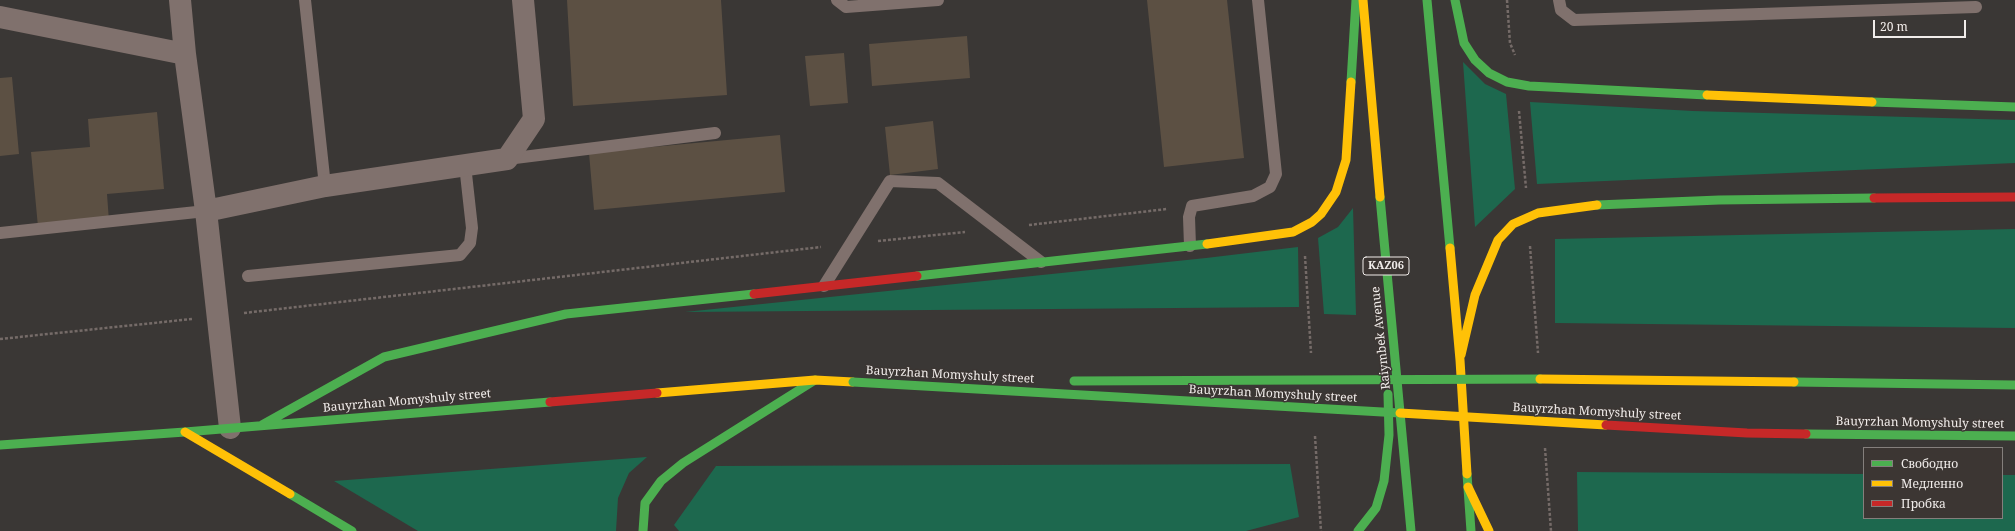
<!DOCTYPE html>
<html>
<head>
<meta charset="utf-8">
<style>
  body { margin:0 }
  #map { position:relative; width:2015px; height:531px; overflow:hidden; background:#3a3735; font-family:"Noto Serif",serif }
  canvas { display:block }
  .legend { position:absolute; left:1863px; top:447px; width:140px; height:72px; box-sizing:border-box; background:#3c3633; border:1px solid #847f7c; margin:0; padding:5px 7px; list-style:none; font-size:12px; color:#f0ecea }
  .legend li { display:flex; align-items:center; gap:8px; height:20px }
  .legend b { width:20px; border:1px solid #847f7c }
  .scale { position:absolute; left:1873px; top:20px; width:93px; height:18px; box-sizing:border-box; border:2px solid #f0ecea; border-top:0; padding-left:5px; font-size:12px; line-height:14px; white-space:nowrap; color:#f0ecea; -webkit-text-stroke:3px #3c3633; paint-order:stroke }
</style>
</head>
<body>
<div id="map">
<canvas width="2015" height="531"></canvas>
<ul class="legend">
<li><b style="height:5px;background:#4caf50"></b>Свободно</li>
<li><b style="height:5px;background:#ffc107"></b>Медленно</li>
<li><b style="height:5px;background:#c62828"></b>Пробка</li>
</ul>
<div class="scale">20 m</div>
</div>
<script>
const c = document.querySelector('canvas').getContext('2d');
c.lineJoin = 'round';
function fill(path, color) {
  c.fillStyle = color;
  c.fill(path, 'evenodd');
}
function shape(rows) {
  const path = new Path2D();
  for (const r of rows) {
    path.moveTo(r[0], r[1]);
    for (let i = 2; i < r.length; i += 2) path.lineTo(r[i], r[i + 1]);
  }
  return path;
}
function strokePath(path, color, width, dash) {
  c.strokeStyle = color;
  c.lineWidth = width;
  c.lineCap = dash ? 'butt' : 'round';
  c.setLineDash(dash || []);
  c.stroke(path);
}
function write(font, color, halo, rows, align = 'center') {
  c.font = font + ' "Noto Serif",serif';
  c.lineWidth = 3;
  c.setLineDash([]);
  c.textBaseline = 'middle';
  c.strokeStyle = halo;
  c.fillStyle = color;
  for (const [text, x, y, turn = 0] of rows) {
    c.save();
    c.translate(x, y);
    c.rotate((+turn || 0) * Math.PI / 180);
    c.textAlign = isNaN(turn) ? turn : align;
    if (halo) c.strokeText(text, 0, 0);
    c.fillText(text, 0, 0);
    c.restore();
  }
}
fill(shape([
  [1463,62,1485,84,1506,94,1515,189,1475,227],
  [1530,102,1693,111,2015,120,2015,163,1537,184],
  [1353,208,1356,315,1324,314,1318,238,1338,227],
  [2015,229,2015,328,1555,323,1555,239],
  [1298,247,1299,307,685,312,1206,258],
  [647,457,629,473,618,498,616,531,418,531,334,481],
  [1290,464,1299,517,1246,531,679,531,674,525,716,466],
  [1577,472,1864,474,1864,518,2002,518,2002,475,2015,475,2015,531,1578,531]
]), '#1d684e');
fill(shape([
  [567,0,721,0,727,95,573,106],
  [1147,0,1227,0,1244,158,1164,167],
  [967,36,970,78,872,86,869,44],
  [844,53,848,103,810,106,805,56],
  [12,77,19,154,0,156,0,78],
  [157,112,164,189,107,194,109,221,38,227,31,152,90,147,88,119],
  [933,121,938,169,890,175,885,127],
  [780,135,785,192,594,210,589,153]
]), '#5c5043');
strokePath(shape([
  [1507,0,1510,43,1515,55],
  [1519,111,1526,188],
  [1029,225,1167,209],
  [878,241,965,232],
  [1530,246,1538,353],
  [1305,256,1311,353],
  [244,313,821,247],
  [0,339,192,319],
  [1315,436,1321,531],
  [1545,448,1551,531]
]), '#756b68', 2.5, [3, 2]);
strokePath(shape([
  [305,0,325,186],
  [837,0,846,7,938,0],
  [1559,0,1561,10,1574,20,1976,7],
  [507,159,715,133],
  [0,233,206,211],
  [1190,246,1189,217,1192,206,1253,196,1270,187,1276,174,1258,0],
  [248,276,460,255,470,243,472,228,465,165],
  [824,286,890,181,938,183,1041,262]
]), '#80716d', 12);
strokePath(shape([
  [180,0,185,54,206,211,230,428],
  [0,17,185,54],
  [206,211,325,186,507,159,534,119,523,0]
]), '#80716d', 22);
strokePath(shape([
  [1427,0,1450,248],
  [1455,0,1464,43,1475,60,1489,73,1507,82,1529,86,1707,95],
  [1351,82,1356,0],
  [1872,102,2015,107],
  [1380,197,1411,531],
  [1597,205,1719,200,1874,198],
  [917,276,1207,244],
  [262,425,384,357,566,314,754,294],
  [0,445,185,432,550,402],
  [1467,474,1471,531],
  [290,494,352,531],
  [643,531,645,503,661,481,683,463,815,380],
  [1358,531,1376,508,1384,481,1389,435,1388,394]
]), '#4caf50', 9);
strokePath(shape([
  [1363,0,1380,197],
  [1707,95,1872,102],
  [1207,244,1293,232,1312,222,1321,214,1336,192,1346,160,1351,82],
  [1450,248,1460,360,1467,474],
  [1461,355,1475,295,1498,240,1513,224,1538,213,1597,205],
  [657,393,815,380,853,382],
  [185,432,290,494],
  [1468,487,1489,531]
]), '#ffc107', 9);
strokePath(shape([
  [1874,198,2015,197],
  [754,294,917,276],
  [550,402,657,393]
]), '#c62828', 9);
strokePath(shape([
  [1074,381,1540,379],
  [853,382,1400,413],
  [1794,382,2015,385],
  [1806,434,2015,436]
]), '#4caf50', 9);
strokePath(shape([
  [1540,379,1794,382],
  [1400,413,1606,425]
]), '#ffc107', 9);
strokePath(shape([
  [1606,425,1747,433,1806,434]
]), '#c62828', 9);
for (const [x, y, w] of [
  [1386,266,46]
]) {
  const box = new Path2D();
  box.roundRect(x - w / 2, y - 9, w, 18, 3);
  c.fillStyle = '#3c3633';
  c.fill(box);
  strokePath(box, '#f0ecea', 1);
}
write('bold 11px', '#f0ecea', null, [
  ["KАZ06",1386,266]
]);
write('12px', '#f0ecea', '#3c3633', [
  ["Raiymbek Avenue",1381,338,-96],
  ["Bauyrzhan Momyshuly street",950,375,3],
  ["Bauyrzhan Momyshuly street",1273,394,3],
  ["Bauyrzhan Momyshuly street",407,401,-5],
  ["Bauyrzhan Momyshuly street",1597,412,3],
  ["Bauyrzhan Momyshuly street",1920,423,1]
]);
</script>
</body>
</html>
